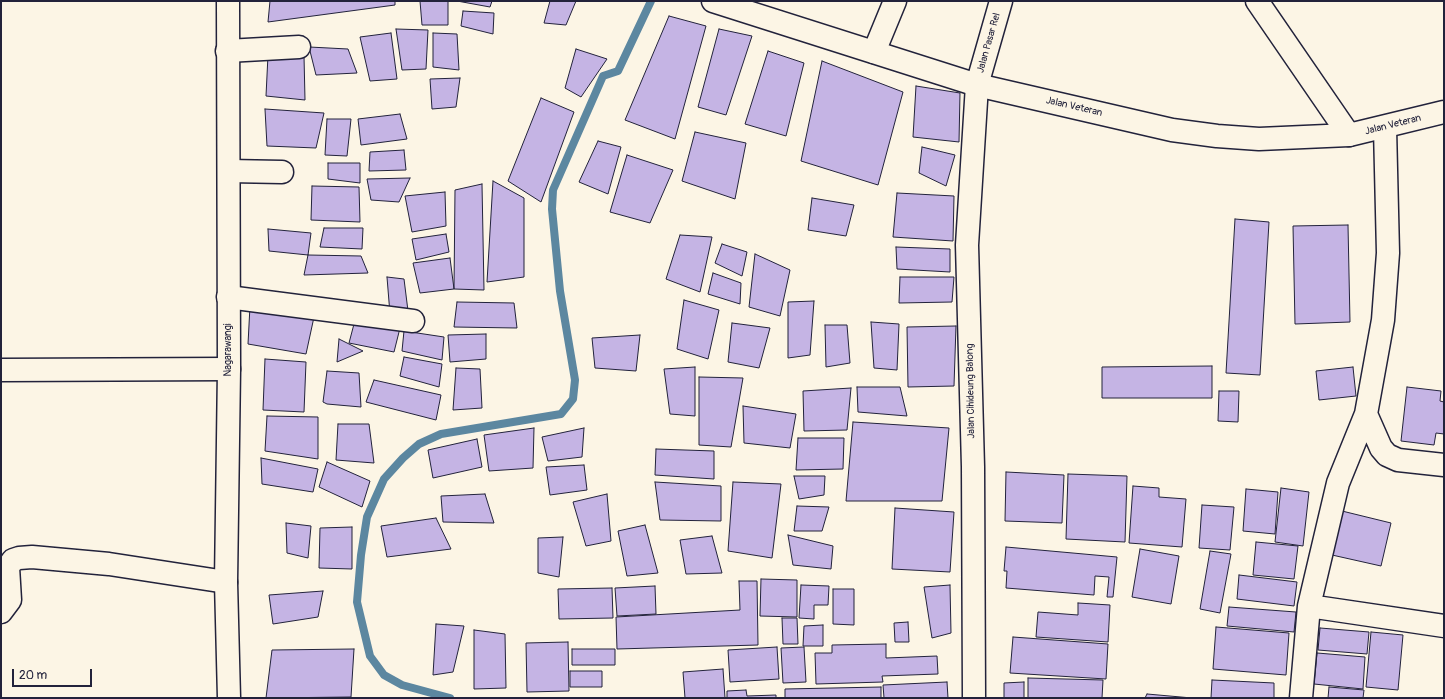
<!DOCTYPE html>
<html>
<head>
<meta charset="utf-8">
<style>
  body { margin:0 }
  #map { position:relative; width:1445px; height:699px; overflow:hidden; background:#fcf5e5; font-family:Pangolin,sans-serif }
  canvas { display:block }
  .frame { position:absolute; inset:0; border:2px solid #22223b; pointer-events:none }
  .scale { position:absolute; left:12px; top:669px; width:80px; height:18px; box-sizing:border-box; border:2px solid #22223b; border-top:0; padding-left:5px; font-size:12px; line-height:14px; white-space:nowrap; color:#22223b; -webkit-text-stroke:3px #fcf5e5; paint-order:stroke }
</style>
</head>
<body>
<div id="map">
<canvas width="1445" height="699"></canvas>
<div class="frame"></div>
<div class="scale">20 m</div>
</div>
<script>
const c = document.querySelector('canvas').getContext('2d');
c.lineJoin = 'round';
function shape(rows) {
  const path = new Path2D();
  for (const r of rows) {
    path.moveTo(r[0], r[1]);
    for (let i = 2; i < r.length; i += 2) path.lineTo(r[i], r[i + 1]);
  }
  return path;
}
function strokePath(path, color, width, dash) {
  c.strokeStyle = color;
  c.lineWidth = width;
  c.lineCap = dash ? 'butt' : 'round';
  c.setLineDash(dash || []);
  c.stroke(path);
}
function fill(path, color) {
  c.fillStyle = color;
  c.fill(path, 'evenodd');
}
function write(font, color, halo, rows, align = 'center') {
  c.font = font + ' Pangolin,sans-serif';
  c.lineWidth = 3;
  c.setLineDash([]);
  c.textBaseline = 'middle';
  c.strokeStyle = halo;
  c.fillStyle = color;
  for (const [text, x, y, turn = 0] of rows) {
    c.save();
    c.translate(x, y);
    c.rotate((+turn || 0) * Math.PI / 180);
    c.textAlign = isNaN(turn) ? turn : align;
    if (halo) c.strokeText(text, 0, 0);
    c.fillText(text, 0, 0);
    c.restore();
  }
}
strokePath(shape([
  [450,698,402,685,384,675,370,656,357,602,361,555,367,517,384,479,403,458,419,444,441,434,561,414,573,399,575,380,560,291,552,209,553,190,603,76,618,71,651,1]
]), '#5c87a0', 8);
const building = shape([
  [270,1,395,1,395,5,268,22,270,1],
  [420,1,448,1,448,25,422,25,420,1],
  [457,1,492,1,490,7,457,1],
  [550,1,576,1,566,25,544,23,550,1],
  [463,11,494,13,493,34,461,26,463,11],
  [669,16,706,26,675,139,625,120,669,16],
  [396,29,428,30,426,69,402,70,396,29],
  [719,29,752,36,726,115,698,107,719,29],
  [391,33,397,79,370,81,360,37,391,33],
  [433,33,457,34,459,70,433,67,433,33],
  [309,47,348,49,357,73,316,75,309,47],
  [576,49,607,59,581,97,565,88,576,49],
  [768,51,804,63,786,136,745,124,768,51],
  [268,55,304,56,305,100,266,96,268,55],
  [822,61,903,92,878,185,801,161,822,61],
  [460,78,456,107,432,109,430,79,460,78],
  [916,86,960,93,959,142,913,137,916,86],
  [541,98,574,112,541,202,508,181,541,98],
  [265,109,324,113,316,148,267,146,265,109],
  [400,114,407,139,361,145,358,119,400,114],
  [327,119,351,119,347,156,325,155,327,119],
  [695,132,746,143,735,199,682,181,695,132],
  [598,141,621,147,608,194,579,182,598,141],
  [922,147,955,155,946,186,919,173,922,147],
  [404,150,406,170,369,171,370,152,404,150],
  [627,155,673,170,650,223,610,212,627,155],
  [328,163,360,163,360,183,328,179,328,163],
  [410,178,399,202,371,200,367,179,410,178],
  [493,181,524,198,524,277,487,282,493,181],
  [482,184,484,290,454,289,455,190,482,184],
  [312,186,359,187,360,222,311,220,312,186],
  [445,192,446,226,412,232,405,196,445,192],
  [897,193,954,196,953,241,893,237,897,193],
  [812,198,854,205,846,236,808,230,812,198],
  [1235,219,1269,222,1260,375,1226,373,1235,219],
  [1348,225,1350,322,1295,324,1293,226,1348,225],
  [324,228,363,228,362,249,320,247,324,228],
  [268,229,311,233,308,255,269,251,268,229],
  [446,234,449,252,416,260,412,239,446,234],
  [680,235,712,237,700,292,666,279,680,235],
  [722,244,747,252,742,276,715,263,722,244],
  [896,247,950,249,950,272,897,269,896,247],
  [755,254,790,270,780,316,749,307,755,254],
  [308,255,361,256,368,273,304,275,308,255],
  [450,258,454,289,420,293,413,263,450,258],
  [713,273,741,283,740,304,708,294,713,273],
  [387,277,404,279,408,311,390,314,387,277],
  [900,277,954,277,952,302,899,303,900,277],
  [684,300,719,310,708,359,677,349,684,300],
  [814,301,810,355,788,358,788,302,814,301],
  [457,302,514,303,517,328,454,327,457,302],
  [250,306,314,317,306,354,248,344,250,306],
  [871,322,899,324,897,370,874,368,871,322],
  [732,323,770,328,759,368,728,362,732,323],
  [354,324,400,328,394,352,349,343,354,324],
  [825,325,847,325,850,363,826,367,825,325],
  [956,326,954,386,908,387,907,327,956,326],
  [404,331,444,337,442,360,402,351,404,331],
  [486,334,486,359,450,362,448,335,486,334],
  [640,335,636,371,595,368,592,338,640,335],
  [339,339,363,351,337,362,339,339],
  [404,357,442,364,439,387,400,376,404,357],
  [265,359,306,362,304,412,263,410,265,359],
  [1212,366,1212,398,1102,398,1102,367,1212,366],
  [695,367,695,416,670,414,664,369,695,367],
  [1353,367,1356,396,1319,400,1316,371,1353,367],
  [456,368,480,369,482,408,453,410,456,368],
  [327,371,359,373,361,407,327,404,323,402,327,371],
  [699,377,743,378,731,447,699,445,699,377],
  [374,380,441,395,436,420,366,402,374,380],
  [857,387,900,387,907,416,858,412,857,387],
  [1407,387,1441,391,1440,401,1444,402,1444,434,1436,433,1434,445,1401,441,1407,387],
  [851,388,847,430,804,431,803,391,851,388],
  [1219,391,1239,391,1238,422,1218,421,1219,391],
  [743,406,796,414,790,448,744,443,743,406],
  [267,416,318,417,318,459,265,451,267,416],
  [853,422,949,428,942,501,846,501,853,422],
  [338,424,369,424,374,463,336,460,338,424],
  [534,428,533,468,489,471,484,435,534,428],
  [584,428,582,457,548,461,542,437,584,428],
  [798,438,844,438,843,469,796,470,798,438],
  [477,439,482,467,433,478,428,450,477,439],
  [656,449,714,451,714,479,655,475,656,449],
  [261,458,318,469,313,492,262,484,261,458],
  [327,462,370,481,362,507,319,487,327,462],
  [584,465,587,490,550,495,546,467,584,465],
  [1006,472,1064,475,1062,523,1005,521,1006,472],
  [1068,474,1127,476,1125,542,1066,539,1068,474],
  [794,476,825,476,824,495,799,499,794,476],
  [655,482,721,486,721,521,660,520,655,482],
  [733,482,781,484,772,558,728,551,733,482],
  [1133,486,1159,488,1159,497,1186,499,1182,547,1129,543,1133,486],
  [1281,488,1309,492,1303,546,1275,542,1281,488],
  [1246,489,1278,492,1275,534,1243,531,1246,489],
  [485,494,494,523,443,522,441,496,485,494],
  [607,494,611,541,586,546,573,502,607,494],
  [1202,505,1234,507,1230,550,1199,548,1202,505],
  [797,506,829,507,822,531,794,531,797,506],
  [895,508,954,512,950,572,892,569,895,508],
  [1342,511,1391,523,1381,566,1332,555,1342,511],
  [436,518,451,549,387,557,381,526,436,518],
  [286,523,311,526,308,558,287,553,286,523],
  [645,525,658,573,627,576,618,531,645,525],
  [352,527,352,569,319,568,320,528,352,527],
  [788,535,833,546,831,569,793,565,788,535],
  [712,536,722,573,686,574,680,540,712,536],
  [563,537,559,577,538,573,538,538,563,537],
  [1256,542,1298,546,1294,579,1253,575,1256,542],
  [1006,547,1117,557,1113,597,1107,597,1109,577,1095,576,1094,595,1006,588,1007,571,1004,571,1006,547],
  [1140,549,1179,556,1171,604,1132,597,1140,549],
  [1210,551,1231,554,1220,613,1200,609,1210,551],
  [1239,575,1297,582,1294,606,1237,599,1239,575],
  [761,579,797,580,797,617,760,616,761,579],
  [739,581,757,581,758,645,617,649,616,617,740,610,739,581],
  [801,585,829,586,828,605,814,605,814,619,799,618,801,585],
  [950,585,951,633,932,638,924,587,950,585],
  [655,586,656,614,617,616,615,588,655,586],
  [612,588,613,618,559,619,558,589,612,588],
  [833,589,854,589,854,625,833,624,833,589],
  [323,591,318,617,273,624,269,595,323,591],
  [1078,603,1110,605,1108,642,1036,637,1038,612,1078,615,1078,603],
  [1229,607,1296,612,1294,632,1227,626,1229,607],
  [782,618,797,618,798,644,783,644,782,618],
  [908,622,909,642,895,642,894,623,908,622],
  [436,624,464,626,453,672,433,675,436,624],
  [823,625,823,646,803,646,804,626,823,625],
  [1216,627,1289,633,1286,675,1213,669,1216,627],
  [1320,628,1369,632,1367,654,1318,650,1320,628],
  [474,630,505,634,506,688,474,689,474,630],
  [1371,632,1403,635,1398,690,1366,687,1371,632],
  [1013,637,1108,644,1106,679,1010,673,1013,637],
  [568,642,569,691,527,692,526,643,568,642],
  [886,644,886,658,937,656,938,674,882,676,883,682,816,684,815,653,832,653,832,645,886,644],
  [777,647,779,679,730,682,728,650,777,647],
  [804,647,806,682,783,683,781,648,804,647],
  [354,649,351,697,266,698,272,650,354,649],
  [572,649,615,649,615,665,572,665,572,649],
  [1317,653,1365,657,1363,689,1314,684,1317,653],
  [723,669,725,698,685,698,683,672,723,669],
  [570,671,602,671,602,687,570,687,570,671],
  [1028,678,1103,680,1102,698,1028,698,1028,678],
  [1212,680,1274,683,1274,698,1211,698,1212,680],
  [947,682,948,698,884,698,883,685,947,682],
  [1024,682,1024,698,1004,698,1004,683,1024,682],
  [881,687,881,698,785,698,785,689,881,687],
  [1329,687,1364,690,1363,698,1328,698,1329,687],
  [746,690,747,696,776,695,776,698,727,698,727,691,746,690],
  [1147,694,1192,698,1145,698,1147,694]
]);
fill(building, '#c5b4e4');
strokePath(building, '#22223b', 1);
const minor = shape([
  [1257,1,1349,135],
  [227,51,299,47],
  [874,52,895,1],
  [229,171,282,172],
  [228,297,413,321],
  [1,370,229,369],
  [1366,414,1381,448,1387,455,1398,460,1444,465],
  [1309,606,1444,626],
  [1,612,10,600,8,567,13,560,19,558,32,557,109,564,226,582],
  [974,698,973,467,967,245,977,85,1001,1],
  [1301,698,1309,606,1338,483,1366,414,1383,320,1388,253,1385,128]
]);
const major = shape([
  [228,1,229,369,226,582,229,698],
  [713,1,977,85,1172,130,1217,136,1259,139,1349,135,1444,112]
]);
strokePath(minor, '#22223b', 25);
strokePath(major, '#22223b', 25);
strokePath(minor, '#fcf5e5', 22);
strokePath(major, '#fcf5e5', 22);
write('10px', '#22223b', '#fcf5e5', [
  ["Jalan Pasar Rel",989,43,-74],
  ["Jalan Veteran",1074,107,13],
  ["Jalan Veteran",1393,125,-14],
  ["Nagarawangi",228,350,-90],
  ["Jalan Cihideung Balong",971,391,-91]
]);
</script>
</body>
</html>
